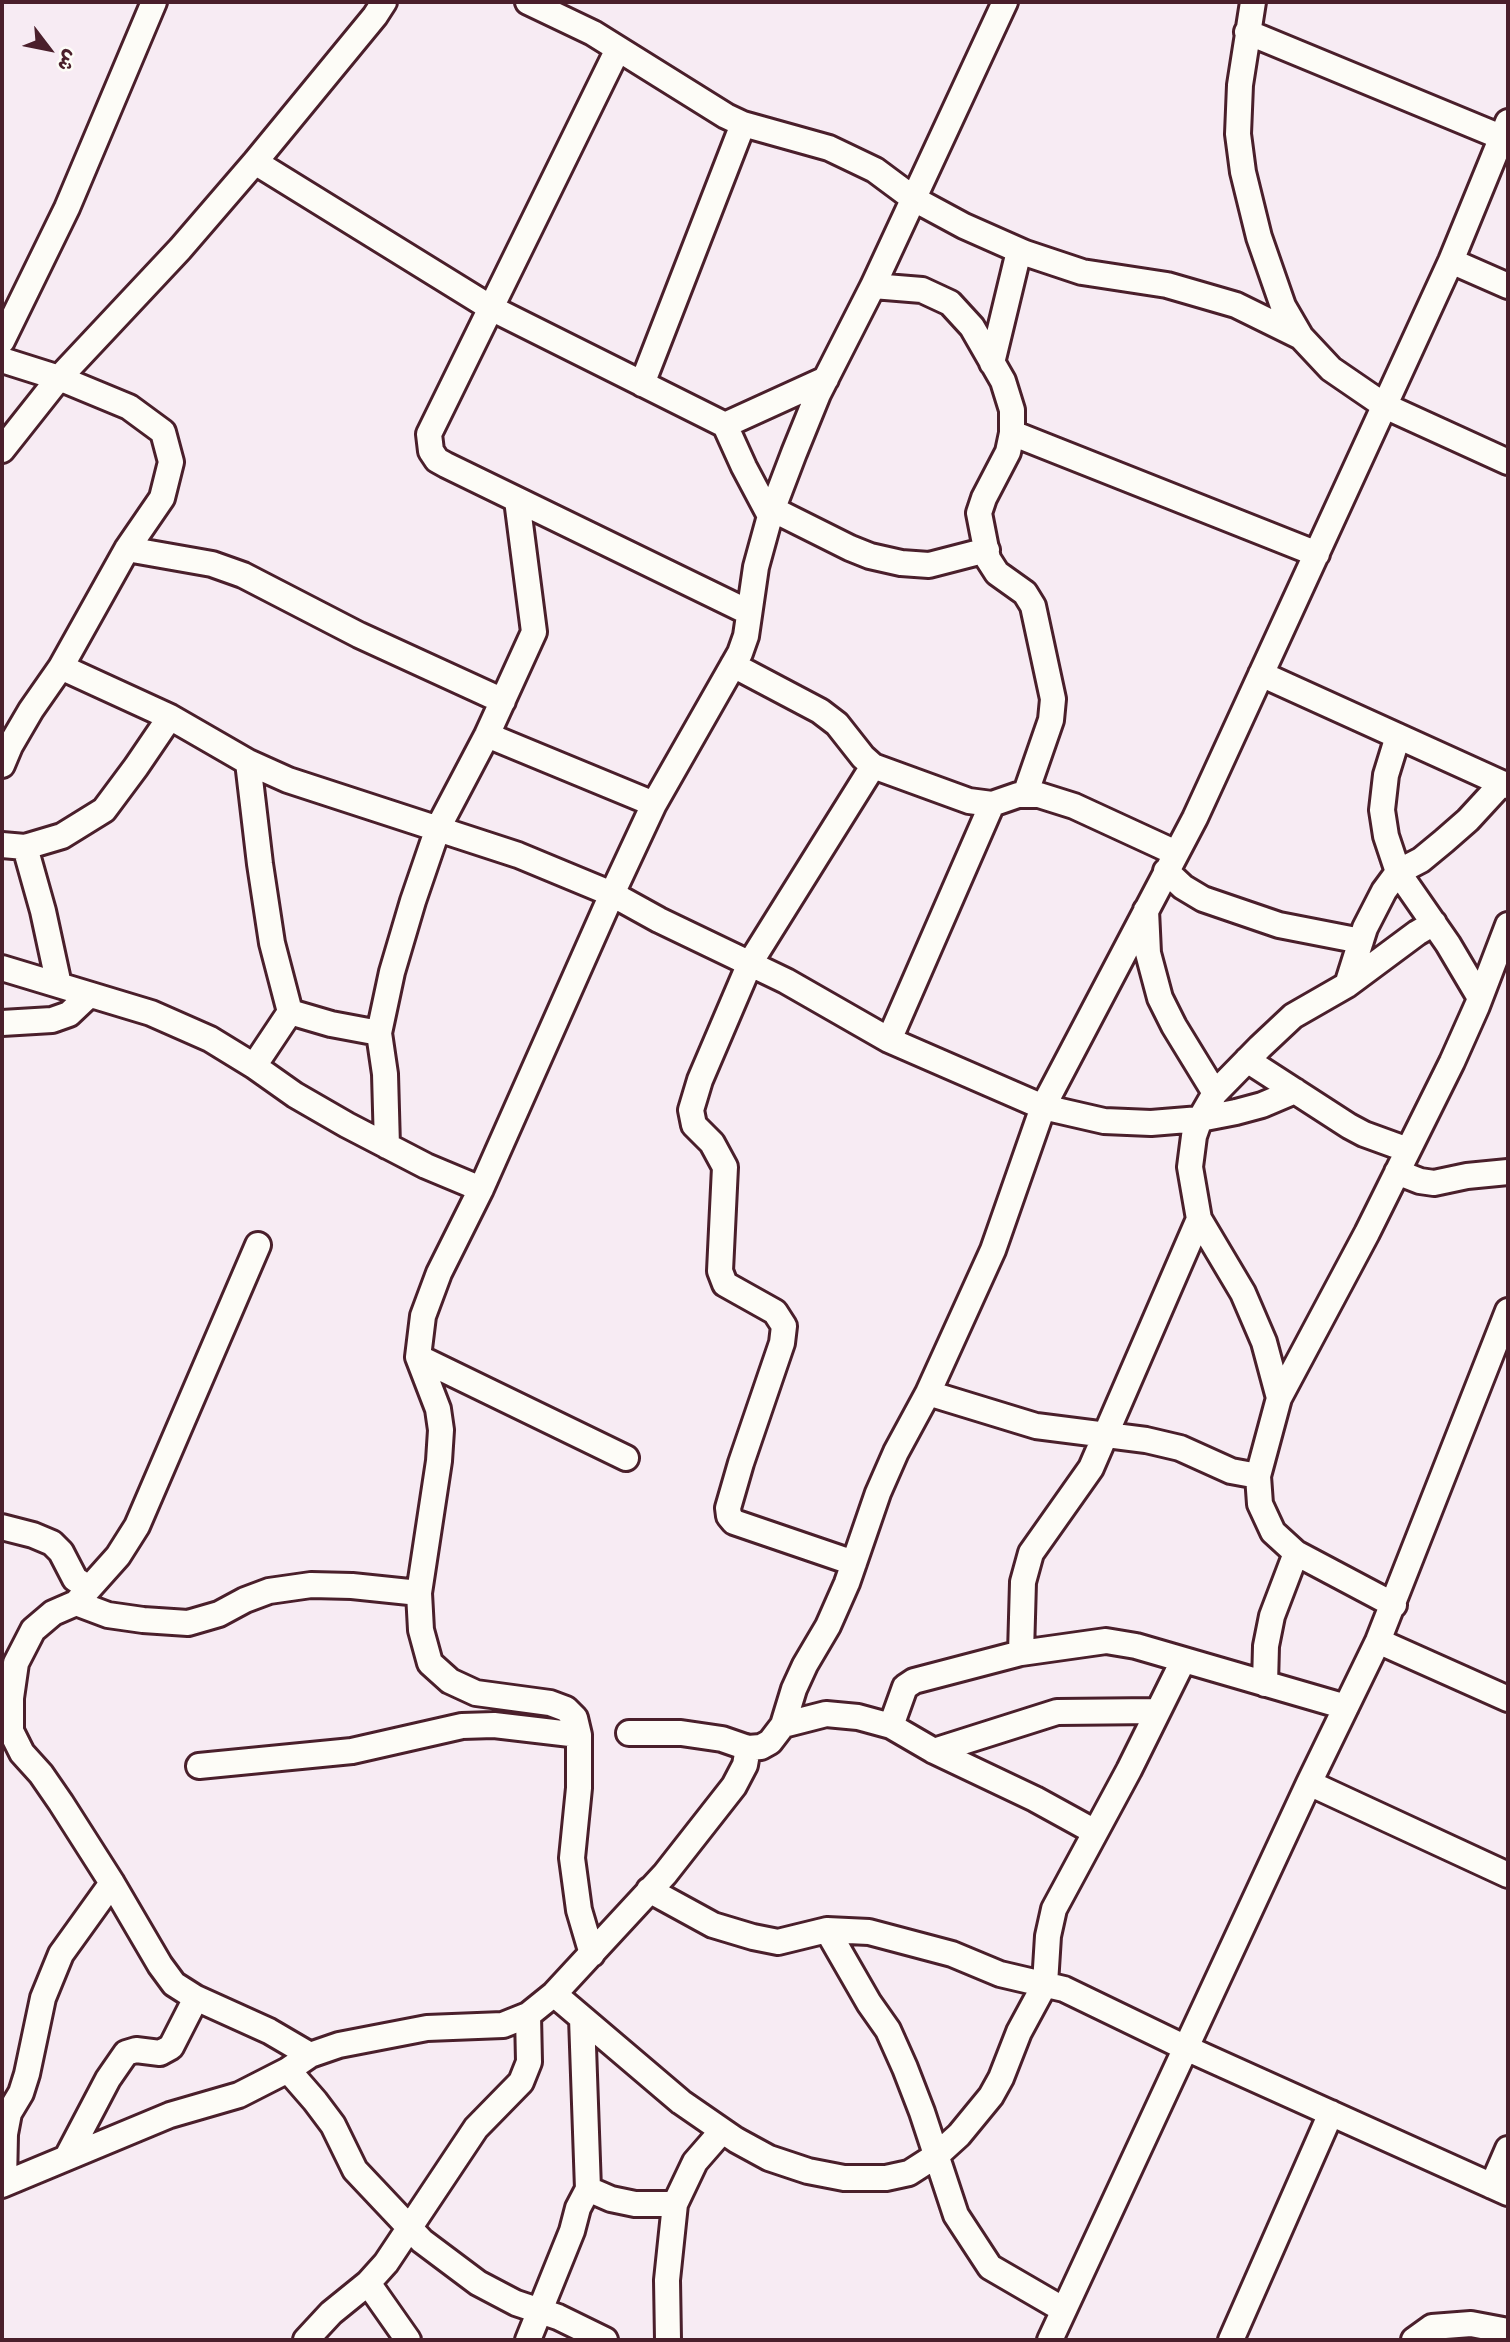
<!DOCTYPE html>
<html>
<head>
<meta charset="utf-8">
<style>
  body { margin:0 }
  #map { position:relative; width:1510px; height:2342px; overflow:hidden; background:#f7ebf3; font-family:Mynerve,"Playpen Sans Arabic",sans-serif }
  canvas { display:block }
  .frame { position:absolute; inset:0; border:4px solid #4a1f2b; pointer-events:none }
  .north { position:absolute; left:14px; top:14px; width:70px; height:70px; -webkit-text-stroke:5px #fdfcf7; paint-order:stroke; rotate:122deg; font-size:19px; font-weight:700; line-height:28px; text-align:center; color:#4a1f2b }
  .north::after { content:''; display:block; margin:auto; width:24px; height:32px; background:#4a1f2b; clip-path:polygon(50% 0,100% 100%,50% 72%,0 100%) }
</style>
</head>
<body>
<div id="map">
<canvas width="1510" height="2342"></canvas>
<div class="frame"></div>
<div class="north">ش</div>
</div>
<script>
const c = document.querySelector('canvas').getContext('2d');
c.lineJoin = 'round';
function shape(rows) {
  const path = new Path2D();
  for (const r of rows) {
    path.moveTo(r[0], r[1]);
    for (let i = 2; i < r.length; i += 2) path.lineTo(r[i], r[i + 1]);
  }
  return path;
}
function strokePath(path, color, width, dash) {
  c.strokeStyle = color;
  c.lineWidth = width;
  c.lineCap = dash ? 'butt' : 'round';
  c.setLineDash(dash || []);
  c.stroke(path);
}
const minor = shape([
  [528,2,593,33,726,116,743,124,829,148,875,170,914,199,964,226,1025,253,1082,272,1167,285,1236,305,1301,337],
  [1253,2,1240,85,1238,134,1243,172,1259,237,1283,306,1301,337,1331,369,1385,406,1508,462],
  [1247,32,1501,137],
  [618,49,429,434,431,451,437,460,446,465,748,612],
  [255,162,491,308,725,425,744,467,770,516],
  [1451,261,1508,286],
  [873,286,922,290,950,303,972,327,1003,381,1012,410,1012,433,1008,452,984,498,979,513,988,559,997,573,1025,593,1033,606,1053,699,1051,720,1025,795],
  [2,341,67,208,154,2],
  [2,360,59,378,129,407,163,432,171,462,162,498,127,549,61,667,31,710,10,746,2,765],
  [992,363,1019,251],
  [642,384,743,124],
  [725,425,826,379],
  [1012,433,1317,554],
  [2,450,59,378,180,249,255,162,375,16,384,2],
  [772,509,850,548,870,556,901,563,929,565,987,550],
  [127,549,212,564,243,575,359,635,503,701],
  [733,665,820,711,837,724,863,757,873,766,969,801,992,804,1018,795,1039,795,1074,806,1176,853],
  [61,667,170,717,248,762,288,780,518,855,612,894,659,920,786,981,889,1040,1043,1107,1104,1121,1151,1123,1200,1119,1236,1112,1262,1105,1295,1091],
  [1261,674,1508,786],
  [487,735,654,804],
  [1398,736,1386,775,1382,810,1386,836,1398,872,1448,944,1480,998],
  [248,762,260,864,272,943,290,1012,254,1066],
  [2,845,25,847,62,836,104,810,136,767,170,717],
  [25,847,43,911,59,985],
  [1166,871,1183,887,1203,899,1279,925,1361,941],
  [1146,910,1148,953,1160,998,1174,1026,1215,1093],
  [2,968,151,1013,210,1039,254,1066,295,1095,347,1125,426,1166,481,1189],
  [1347,985,1365,928,1384,891,1398,872,1421,860,1444,841,1468,820,1502,783],
  [290,1012,331,1024,379,1033],
  [2,1023,52,1020,69,1014,88,996],
  [889,1040,992,804],
  [1247,1060,1349,1126,1364,1134,1408,1150],
  [387,1146,385,1074,379,1033,392,972,413,901,438,828,487,735,534,632,517,500],
  [1397,1172,1420,1181,1434,1183,1467,1176,1508,1172],
  [258,1245,137,1526,118,1556,76,1603,53,1613,33,1630,16,1663,11,1698,11,1731,22,1753,41,1774,61,1803,112,1883,160,1965,174,1984,196,1998,269,2031,310,2055],
  [418,1357,626,1458],
  [928,1393,1036,1426,1146,1440,1180,1448,1231,1471,1258,1476],
  [1279,1398,1367,1233,1452,1062,1477,1006,1508,925],
  [2,1527,33,1535,52,1543,61,1552,75,1579,89,1588],
  [854,1563,734,1522,729,1516,728,1508,741,1463,782,1343,784,1326,775,1312,725,1284,720,1271,725,1167,712,1143,694,1125,691,1110,700,1080,750,963,873,766],
  [76,1603,108,1615,143,1620,188,1623,219,1614,245,1600,269,1591,311,1585,352,1586,419,1593],
  [1394,1605,1296,1553,1273,1532,1260,1504,1258,1476,1279,1398,1264,1342,1243,1293,1199,1219,1190,1167,1194,1136,1200,1119,1215,1093,1260,1047,1293,1016,1347,985,1417,933,1434,923],
  [1378,1641,1508,1699],
  [1021,1653,1023,1582,1031,1553,1091,1468,1199,1219],
  [1265,1684,1266,1646,1272,1616,1296,1553],
  [783,1725,826,1714,858,1717,891,1726,934,1751,1035,1799,1095,1832],
  [891,1726,905,1687,914,1681,1021,1653,1106,1641,1136,1646,1346,1707],
  [629,1733,681,1733,722,1739,748,1748,761,1747,770,1742,783,1725,794,1689,805,1665,828,1626,847,1583,878,1493,896,1452,928,1393,993,1250,1043,1107,1195,818,1451,261,1508,122],
  [934,1751,1057,1712,1157,1711],
  [199,1766,352,1751,462,1726,494,1725,579,1735],
  [1309,1783,1508,1875],
  [649,1890,713,1925,753,1937,778,1942,827,1930,869,1932,952,1954,1000,1974,1064,1989,1186,2048,1508,2193],
  [827,1930,869,2003,888,2030,905,2068,922,2112,956,2215,990,2267,1064,2310],
  [592,1954,579,1910,572,1858,579,1788,579,1735,575,1718,566,1709,550,1703,476,1693,450,1681,430,1663,421,1630,419,1593,439,1461,441,1430,438,1409,418,1357,423,1316,439,1273,481,1189,612,894,654,804,740,653,746,636,756,567,770,516,794,453,818,394,873,286,1005,2],
  [554,1994,681,2102,736,2140,769,2158,808,2171,844,2178,886,2178,909,2173,937,2155,959,2135,991,2096,1001,2078,1019,2032,1045,1984,1048,1936,1054,1909,1129,1770,1183,1661],
  [288,2070,315,2101,333,2125,355,2170,422,2241,478,2283,516,2303,558,2317,605,2340],
  [67,2157,108,2079,126,2053,136,2050,160,2053,171,2047,196,1998],
  [4,2183,5,2134,9,2113,21,2093,27,2074,43,1998,61,1954,112,1883],
  [2,2185,170,2115,239,2095,288,2070,310,2055,339,2045,427,2028,503,2025,528,2015,554,1994,665,1874,734,1786,745,1765,748,1748],
  [1492,2186,1508,2149],
  [588,2189,611,2199,635,2204,675,2204],
  [368,2283,408,2340],
  [306,2340,331,2313,368,2283,386,2263,476,2128,521,2082,529,2062,528,2015],
  [528,2340,572,2231,578,2208,588,2189,582,2018],
  [668,2340,667,2280,675,2204,695,2162,722,2131],
  [1050,2340,1309,1783,1378,1641,1508,1311],
  [1231,2340,1331,2113],
  [1414,2340,1432,2327,1471,2324,1508,2331]
]);
strokePath(minor, '#4a1f2b', 30);
strokePath(minor, '#fdfcf7', 24);
</script>
</body>
</html>
